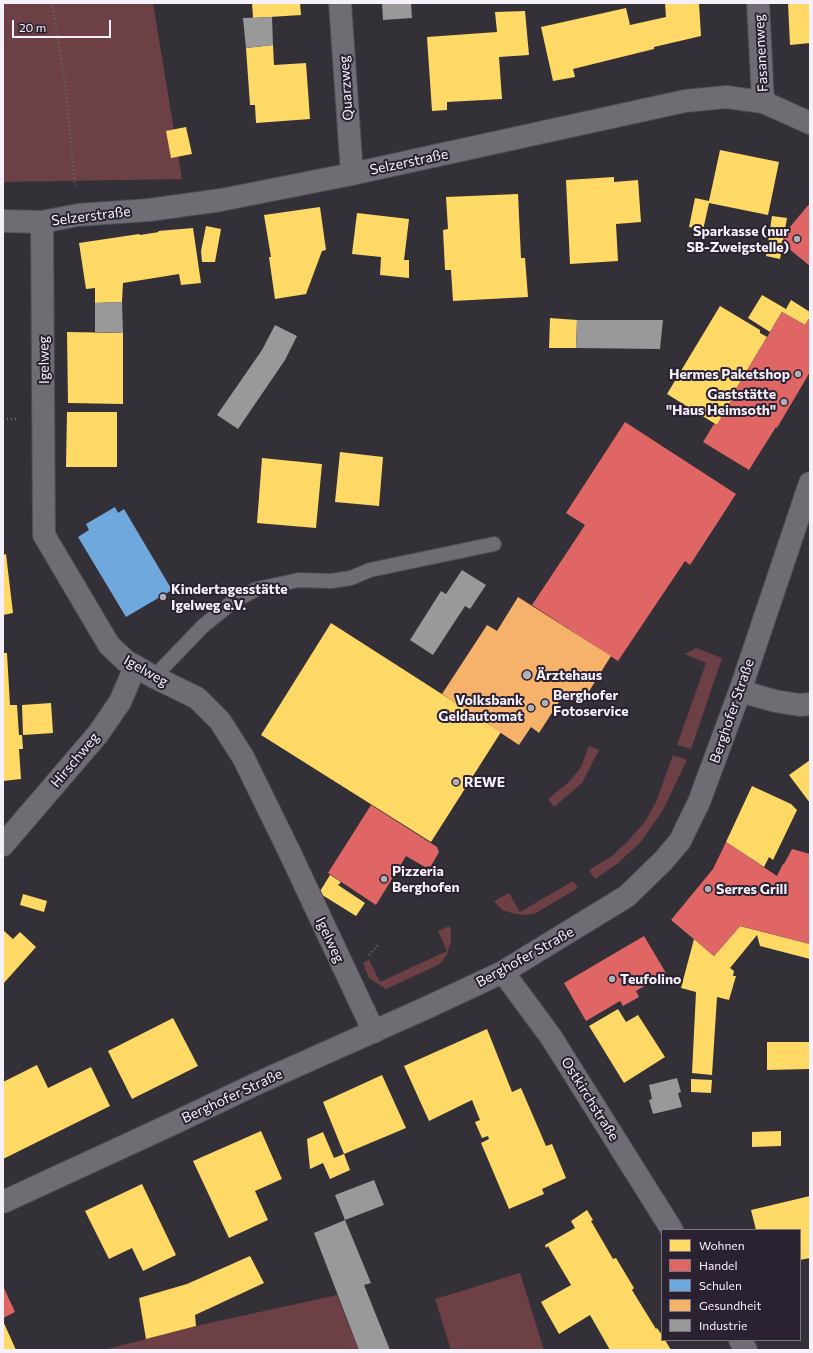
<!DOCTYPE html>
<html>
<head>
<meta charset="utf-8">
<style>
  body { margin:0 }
  #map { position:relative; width:813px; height:1353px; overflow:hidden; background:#343038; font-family:Commissioner,sans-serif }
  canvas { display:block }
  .frame { position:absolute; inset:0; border:4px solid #f6f0fa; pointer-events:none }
  .legend { position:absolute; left:661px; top:1229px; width:140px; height:112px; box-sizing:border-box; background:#2b2231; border:1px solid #7c7481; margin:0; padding:5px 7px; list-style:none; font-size:12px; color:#f6f0fa }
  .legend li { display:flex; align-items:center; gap:8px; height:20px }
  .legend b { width:20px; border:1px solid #7c7481 }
  .scale { position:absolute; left:12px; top:20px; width:99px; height:18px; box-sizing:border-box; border:2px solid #f6f0fa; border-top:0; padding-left:5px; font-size:12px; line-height:14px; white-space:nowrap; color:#f6f0fa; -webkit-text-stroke:3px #2b2231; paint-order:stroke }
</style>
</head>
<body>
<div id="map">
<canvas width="813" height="1353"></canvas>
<div class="frame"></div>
<ul class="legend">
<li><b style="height:11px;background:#ffd966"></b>Wohnen</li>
<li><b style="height:11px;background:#e06666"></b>Handel</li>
<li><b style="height:11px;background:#6fa8dc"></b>Schulen</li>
<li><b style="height:11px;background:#f6b26b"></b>Gesundheit</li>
<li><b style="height:11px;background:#999"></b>Industrie</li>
</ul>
<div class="scale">20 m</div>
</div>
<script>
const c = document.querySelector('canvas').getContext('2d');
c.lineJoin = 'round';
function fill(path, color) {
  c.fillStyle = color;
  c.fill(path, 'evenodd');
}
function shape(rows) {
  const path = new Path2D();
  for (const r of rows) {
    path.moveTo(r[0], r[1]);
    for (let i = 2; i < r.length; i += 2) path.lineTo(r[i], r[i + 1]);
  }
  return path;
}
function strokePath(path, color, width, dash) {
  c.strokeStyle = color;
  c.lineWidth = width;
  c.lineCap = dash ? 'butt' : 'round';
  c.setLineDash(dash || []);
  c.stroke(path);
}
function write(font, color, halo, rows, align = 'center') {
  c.font = font + ' Commissioner,sans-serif';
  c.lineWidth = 4;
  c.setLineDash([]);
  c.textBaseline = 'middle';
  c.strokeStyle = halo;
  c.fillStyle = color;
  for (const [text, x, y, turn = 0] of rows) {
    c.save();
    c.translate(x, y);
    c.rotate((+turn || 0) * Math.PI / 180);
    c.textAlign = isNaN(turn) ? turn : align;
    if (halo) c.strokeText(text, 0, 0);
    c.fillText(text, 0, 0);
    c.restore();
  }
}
fill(shape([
  [3,3,153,3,182,179,3,182],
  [696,648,722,658,691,749,677,745,706,663,685,654],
  [589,746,599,750,582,783,554,807,548,799,569,782,581,767],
  [673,755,687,760,663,810,640,843,617,864,595,879,589,870,612,856,628,841,644,823,656,802],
  [573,881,578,888,536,913,526,915,515,914,502,910,494,901,509,893,520,912],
  [449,926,451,931,451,941,447,954,440,964,386,989,369,978,363,963,369,960,380,982,447,951,438,931],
  [520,1273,544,1350,451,1350,435,1299],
  [337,1295,359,1350,104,1350,196,1326]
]), '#6c4044');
fill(shape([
  [252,3,300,3,301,15,253,18],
  [665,3,699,3,701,36,654,47,654,49,573,69,575,77,553,81,541,27,626,8,630,25,666,17],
  [788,3,810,3,810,43,790,45],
  [525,11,529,55,499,57,502,99,447,102,447,110,432,111,427,37,497,32,495,12],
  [273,45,274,65,306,63,310,119,256,123,255,105,250,105,246,48],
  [186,127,192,154,171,158,166,131],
  [720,150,779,162,768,215,709,203,703,230,689,227,695,198,709,201],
  [614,177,614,182,638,180,641,222,616,224,618,261,570,264,566,180],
  [518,194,521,258,525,258,528,297,453,301,451,270,445,270,443,230,448,229,446,197],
  [320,207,326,250,322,251,306,294,275,299,269,257,271,257,264,215],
  [357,213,409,219,404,260,409,260,409,278,380,275,381,257,352,254],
  [772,216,787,218,780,259,766,256],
  [206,226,221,229,215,262,202,262,201,251],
  [193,228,201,283,181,285,179,274,123,283,122,302,95,303,95,288,86,289,79,243,139,234,140,235,159,232,158,231],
  [762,295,786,309,791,300,810,312,810,317,805,325,782,312,770,332,748,318],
  [720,306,760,330,760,333,767,337,730,399,731,401,717,425,667,394],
  [550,318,577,320,576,348,549,348],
  [67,332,123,333,123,404,68,403],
  [67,412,117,412,117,467,66,467],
  [340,452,383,457,379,506,335,502],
  [262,458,322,464,316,528,257,523],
  [6,554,13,613,3,615,3,555],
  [331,623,501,732,431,842,261,735],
  [3,653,7,653,10,705,17,705,19,735,22,735,23,749,19,749,21,779,3,781],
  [51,703,53,733,23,735,22,705],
  [810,760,810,803,789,775],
  [752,786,791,804,797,810,773,860,769,857,764,867,726,842],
  [330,875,341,882,338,885,365,903,356,916,319,893],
  [23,894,47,901,44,912,20,905],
  [740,926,810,944,810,959,760,946,757,935,730,968,734,971,733,976,736,976,729,1000,717,997,712,1075,692,1073,696,992,681,988,694,939,714,956],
  [3,930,13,939,20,932,36,947,3,984],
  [618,1009,626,1022,638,1015,665,1057,624,1083,589,1026],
  [173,1018,198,1066,132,1099,108,1051],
  [487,1029,512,1092,521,1088,546,1146,552,1144,566,1178,542,1189,544,1194,509,1209,481,1143,489,1139,488,1136,482,1138,475,1122,480,1120,472,1100,429,1121,404,1066],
  [767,1042,810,1042,810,1069,767,1070],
  [37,1065,48,1088,91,1067,110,1106,3,1159,3,1082],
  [382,1075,406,1128,344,1154,323,1102],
  [691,1079,712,1080,711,1093,691,1092],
  [261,1131,282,1179,255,1191,268,1220,229,1238,193,1161],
  [781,1131,781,1146,752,1147,752,1132],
  [323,1132,334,1158,344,1154,350,1170,330,1179,323,1163,310,1169,307,1139],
  [142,1184,176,1255,143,1271,132,1248,109,1259,85,1211],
  [810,1196,810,1258,800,1260,800,1230,756,1230,751,1210],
  [587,1210,593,1220,591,1221,613,1259,616,1258,634,1288,632,1290,656,1329,657,1328,662,1335,662,1340,665,1340,671,1350,610,1350,590,1315,559,1334,541,1302,571,1285,548,1246,546,1248,545,1245,575,1228,571,1221],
  [250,1256,264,1283,195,1315,196,1326,146,1339,139,1298,187,1284],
  [3,1321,16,1350,3,1350]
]), '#ffd966');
fill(shape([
  [810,203,810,266,782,243,784,234],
  [782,312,805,325,810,317,810,372,777,428,776,427,749,470,703,442,714,424,717,425,731,401,730,399],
  [625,422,736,494,690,565,685,561,618,661,532,605,585,525,566,513],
  [371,805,437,847,439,852,431,866,425,867,406,856,376,905,328,873],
  [726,842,777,876,783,864,784,864,792,849,810,854,810,944,740,926,714,956,671,920,713,869],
  [644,936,666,973,636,991,639,997,623,1006,620,1001,586,1021,564,983],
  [3,1286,15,1312,3,1318]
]), '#e06666');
fill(shape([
  [115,507,118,513,124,509,172,590,126,617,78,537,89,530,86,524]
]), '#6fa8dc');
fill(shape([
  [518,597,611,656,583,701,577,703,564,694,539,733,531,727,519,745,442,694,487,625,497,631]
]), '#f6b26b');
fill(shape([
  [382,3,411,3,412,18,383,20],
  [272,17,273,45,246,48,243,18],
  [122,302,123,333,95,332,95,303],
  [577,320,663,320,660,349,576,348],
  [275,325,297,336,285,360,238,429,217,415,262,350],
  [462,570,486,585,470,609,465,606,433,655,410,640,441,591,446,594],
  [677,1078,681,1092,678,1093,682,1107,653,1114,649,1100,652,1099,649,1085],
  [374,1180,384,1205,345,1220,335,1195],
  [345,1220,371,1283,364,1285,390,1350,359,1350,314,1233]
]), '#999');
const service = shape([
  [154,677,203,626,235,600,257,589,299,580,331,581,351,578,370,570,494,544]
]);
const minor = shape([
  [340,3,352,174],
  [758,3,763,102],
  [3,221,42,222,78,215,149,210,221,200,352,174,685,101,726,97,763,102,810,123],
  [42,222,44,535,109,645,126,661,154,677,197,698,220,721,243,757,289,851,374,1032],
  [740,691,775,701,800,705,810,704],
  [3,845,98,734,120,702,135,667]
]);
const tertiary = shape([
  [503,972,551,1037,672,1230],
  [3,1202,170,1125,258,1083,426,1008,503,972,627,896,663,861,680,841,699,802,740,691,810,483],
  [740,1340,746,1350]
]);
strokePath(service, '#504c53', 16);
strokePath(minor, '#504c53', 24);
strokePath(tertiary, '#504c53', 24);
strokePath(shape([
  [52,3,66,91,75,186],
  [3,419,16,419],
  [369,955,378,945]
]), '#69666b', 2.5, [1, 3]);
strokePath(service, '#706c74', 14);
strokePath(minor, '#706c74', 22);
strokePath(tertiary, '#706c74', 22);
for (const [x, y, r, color] of [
  [797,239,4,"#b2adb6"],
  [798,374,4,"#b2adb6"],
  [784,402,4,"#b2adb6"],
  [163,597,4,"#b2adb6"],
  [527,675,5,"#b2adb6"],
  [545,703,4,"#b2adb6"],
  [531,708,4,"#b2adb6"],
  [456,782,4,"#b2adb6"],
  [384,879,4,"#b2adb6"],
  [708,889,4,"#b2adb6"],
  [612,979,4,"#b2adb6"]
]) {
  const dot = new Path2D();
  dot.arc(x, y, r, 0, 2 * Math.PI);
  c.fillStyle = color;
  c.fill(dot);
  strokePath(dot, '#2b2231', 1.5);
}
write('14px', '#f6f0fa', '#2b2231', [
  ["Fasanenweg",761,53,-93],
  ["Quarzweg",346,88,-94],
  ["Selzerstraße",409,162,-12],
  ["Selzerstraße",91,216,-7],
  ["Igelweg",44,360,-91],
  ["Igelweg",146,671,30],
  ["Berghofer Straße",732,711,-71],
  ["Hirschweg",75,760,-50],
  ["Igelweg",330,940,65],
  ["Berghofer Straße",525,957,-29],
  ["Berghofer Straße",232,1096,-25],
  ["Ostkirchstraße",590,1099,58]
]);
write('bold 14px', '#f6f0fa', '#2b2231', [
  ["Sparkasse (nur",789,231,"right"],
  ["SB-Zweigstelle)",789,247,"right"],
  ["Hermes Paketshop",790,374,"right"],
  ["Gaststätte",776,394,"right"],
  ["\"Haus Heimsoth\"",776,410,"right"],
  ["Kindertagesstätte",171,589],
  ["Igelweg e.V.",171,605],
  ["Ärztehaus",536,675],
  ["Berghofer",553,695],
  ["Fotoservice",553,711],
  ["Volksbank",523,700,"right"],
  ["Geldautomat",523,716,"right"],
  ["REWE",464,782],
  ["Pizzeria",392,871],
  ["Berghofen",392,887],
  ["Serres Grill",716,889],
  ["Teufolino",620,979]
], 'left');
</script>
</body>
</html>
